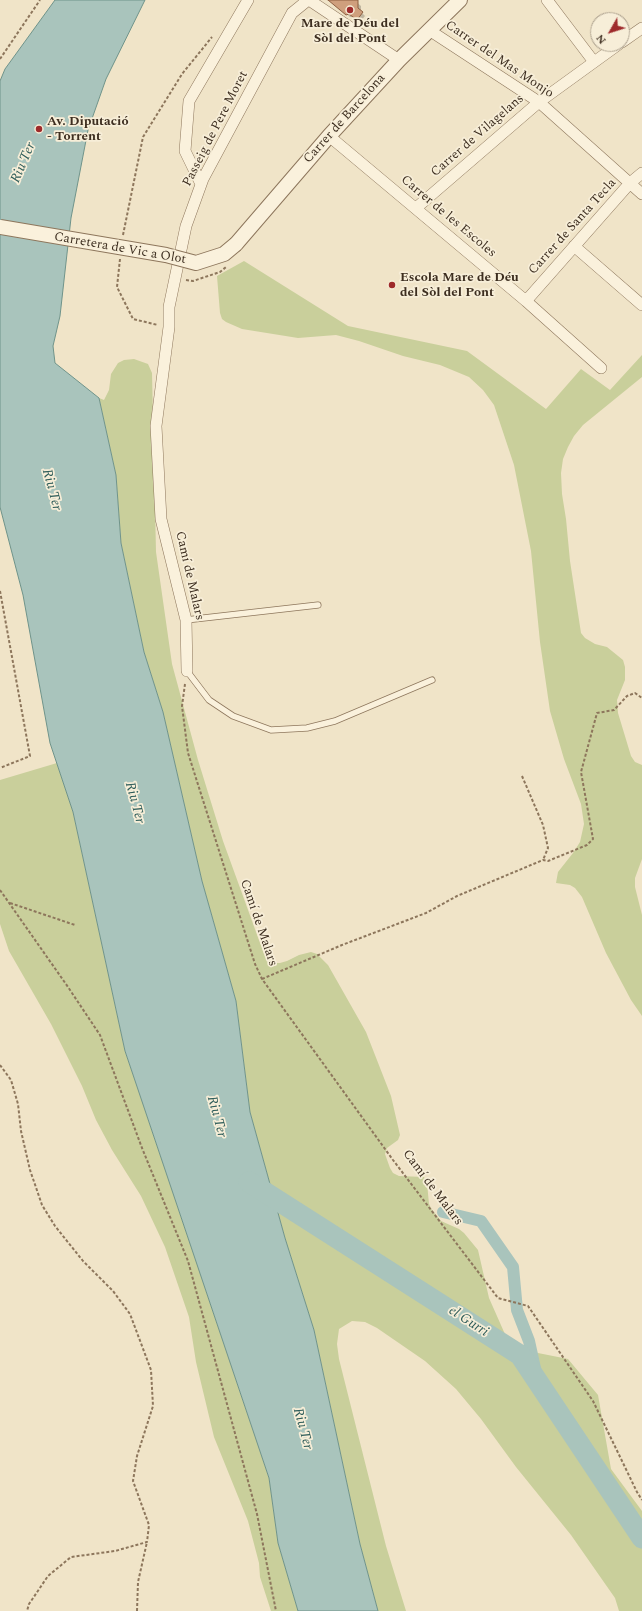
<!DOCTYPE html>
<html>
<head>
<meta charset="utf-8">
<style>
  body { margin:0 }
  #map { position:relative; width:642px; height:1611px; overflow:hidden; background:#f0e4c8; font-family:Spectral,serif }
  canvas { display:block }
  .north { position:absolute; left:590px; top:12px; width:40px; height:40px; box-sizing:border-box; background:#f7eed8; border:1px solid #ada18e; border-radius:50%; rotate:231deg; font-size:11px; font-weight:700; line-height:16px; text-align:center; color:#3d2e20 }
  .north::after { content:''; display:block; margin:auto; width:14px; height:18px; background:#9e2a2b; clip-path:polygon(50% 0,100% 100%,50% 72%,0 100%) }
</style>
</head>
<body>
<div id="map">
<canvas width="642" height="1611"></canvas>
<div class="north">N</div>
</div>
<script>
const c = document.querySelector('canvas').getContext('2d');
c.lineJoin = 'round';
function fill(path, color) {
  c.fillStyle = color;
  c.fill(path, 'evenodd');
}
function shape(rows) {
  const path = new Path2D();
  for (const r of rows) {
    path.moveTo(r[0], r[1]);
    for (let i = 2; i < r.length; i += 2) path.lineTo(r[i], r[i + 1]);
  }
  return path;
}
function strokePath(path, color, width, dash) {
  c.strokeStyle = color;
  c.lineWidth = width;
  c.lineCap = dash ? 'butt' : 'round';
  c.setLineDash(dash || []);
  c.stroke(path);
}
function write(font, color, halo, rows, align = 'center') {
  c.font = font + ' Spectral,serif';
  c.lineWidth = 3.5;
  c.setLineDash([]);
  c.textBaseline = 'middle';
  c.strokeStyle = halo;
  c.fillStyle = color;
  for (const [text, x, y, turn = 0] of rows) {
    c.save();
    c.translate(x, y);
    c.rotate((+turn || 0) * Math.PI / 180);
    c.textAlign = isNaN(turn) ? turn : align;
    if (halo) c.strokeText(text, 0, 0);
    c.fillText(text, 0, 0);
    c.restore();
  }
}
fill(shape([
  [244,261,348,326,467,351,546,409,581,369,610,390,642,355,642,377,583,425,574,436,568,447,563,459,561,473,562,494,566,519,570,561,581,633,585,638,595,644,607,647,623,660,625,667,625,680,617,700,618,713,631,756,635,762,642,765,642,859,635,878,635,887,642,915,642,1016,631,1000,606,953,582,897,575,888,570,885,556,883,558,872,573,853,580,842,584,824,581,804,564,759,550,711,540,642,531,551,514,465,494,405,483,390,469,377,440,365,403,356,359,341,336,335,298,338,242,329,226,322,222,319,220,313,217,276],
  [134,359,148,364,152,373,156,552,172,664,198,760,223,841,264,954,268,960,274,963,280,963,287,961,299,955,311,952,317,954,328,965,366,1032,391,1096,400,1135,398,1140,387,1148,385,1154,390,1168,393,1173,399,1176,424,1177,427,1183,429,1204,432,1210,441,1221,459,1229,464,1233,478,1250,489,1298,508,1341,538,1353,568,1359,598,1395,611,1469,642,1511,642,1611,619,1611,615,1598,571,1535,516,1467,481,1419,456,1389,425,1361,377,1328,365,1322,352,1321,339,1329,337,1344,339,1359,386,1546,406,1611,378,1611,360,1544,314,1330,285,1238,250,1112,236,1001,202,881,163,712,144,652,121,543,116,475,99,398,104,400,109,390,111,374,118,363,124,360],
  [57,763,73,812,125,1051,269,1478,278,1543,298,1611,271,1611,260,1577,259,1563,248,1521,214,1437,196,1362,189,1317,165,1247,141,1196,112,1150,96,1120,82,1086,51,1024,9,951,0,924,0,780]
]), '#c9cf9b');
const water = shape([
  [55,0,145,0,106,79,88,130,71,218,60,316,53,346,55,363,99,398,116,475,121,543,144,652,163,712,202,881,236,1001,250,1112,285,1238,314,1330,360,1544,378,1611,298,1611,278,1543,269,1478,125,1051,73,812,50,743,23,595,0,507,0,81,5,69,55,0]
]);
fill(water, '#a9c4bc');
strokePath(water, '#6f938a', 1);
fill(shape([
  [331,0,354,0,361,6,361,12,365,16,360,22,353,17,350,17]
]), '#0003');
strokePath(shape([
  [443,1212,481,1221,513,1267,517,1310,529,1341,538,1382]
]), '#a9c4bc', 12);
strokePath(shape([
  [249,1182,520,1355,642,1538]
]), '#a9c4bc', 21);
const building = shape([
  [328,0,358,0,358,8,363,12,357,20,349,14,346,15,328,0]
]);
fill(building, '#cf9f7d');
strokePath(building, '#8d5f41', 1);
const service = shape([
  [186,620,318,605],
  [187,671,209,700,233,716,271,730,307,728,335,721,432,680]
]);
const minor = shape([
  [309,0,399,60],
  [547,0,594,62],
  [429,30,539,102,642,194],
  [622,42,642,28],
  [329,136,526,301,601,368],
  [201,184,185,151,189,101,248,0],
  [416,208,539,102,619,44],
  [574,246,642,305],
  [526,301,630,183,642,173],
  [187,671,186,620,161,519,156,426,169,327,169,307,186,226,203,179,292,13,308,0]
]);
const tertiary = shape([
  [236,244,329,136,399,60,460,0]
]);
strokePath(service, '#8d765c', 7);
strokePath(minor, '#8d765c', 12);
strokePath(tertiary, '#8d765c', 16);
strokePath(shape([
  [0,59,40,0],
  [123,235,143,137,182,74,212,37],
  [120,259,117,287,133,319,158,325],
  [186,280,193,281,220,272,226,267],
  [0,591,30,756,0,768],
  [185,684,182,706,188,753,255,964,262,979,393,1160,498,1298,528,1306,593,1401,637,1492,642,1500],
  [522,776,543,825,548,848,543,860],
  [0,890,68,987,100,1035,142,1148,188,1261,257,1514,276,1611],
  [10,903,75,925],
  [262,979,342,945,426,913,457,896,543,860,548,861,587,845,593,839,581,772,597,713,614,710,627,696,635,693,642,698],
  [0,1065,11,1080,18,1104,21,1131,30,1170,42,1205,55,1226,83,1261,113,1291,130,1314,151,1370,153,1406,137,1456,133,1481,149,1525,147,1542,115,1551,71,1557,48,1576,29,1604,27,1611],
  [137,1611,138,1582,147,1542]
]), '#8d765c', 2, [3, 2]);
strokePath(service, '#faf1dc', 5.5);
strokePath(minor, '#faf1dc', 11);
strokePath(tertiary, '#faf1dc', 14);
const tertiaryBridge = shape([
  [0,227,166,255,196,263,224,254,236,244]
]);
strokePath(tertiaryBridge, '#8d765c', 16, []);
strokePath(tertiaryBridge, '#faf1dc', 14);
for (const [x, y, r, color] of [
  [350,10,4,"#9e2a2b"],
  [39,129,4,"#9e2a2b"],
  [392,285,4,"#9e2a2b"]
]) {
  const dot = new Path2D();
  dot.arc(x, y, r, 0, 2 * Math.PI);
  c.fillStyle = color;
  c.fill(dot);
  strokePath(dot, '#f7eed8', 1.5);
}
write('bold 13px', '#3d2e20', '#f7eed8', [
  ["Mare de Déu del",350,24,"center"],
  ["Sòl del Pont",350,39,"center"],
  ["Av. Diputació",47,122],
  ["- Torrent",47,137],
  ["Escola Mare de Déu",400,278],
  ["del Sòl del Pont",400,293]
], 'left');
write('13px', '#3d2e20', '#f7eed8', [
  ["Carrer del Mas Monjo",499,60,34],
  ["Carrer de Barcelona",345,119,-48],
  ["Passeig de Pere Moret",216,129,-63],
  ["Carrer de Vilagelans",478,136,-41],
  ["Carrer de les Escoles",448,217,40],
  ["Carrer de Santa Tecla",573,227,-48],
  ["Carretera de Vic a Olot",120,249,10],
  ["Camí de Malars",189,576,77],
  ["Camí de Malars",258,923,71],
  ["Camí de Malars",432,1188,53]
]);
write('italic 14px', '#2f5d5a', '#f7eed8', [
  ["Riu Ter",24,163,-67],
  ["Riu Ter",51,490,75],
  ["Riu Ter",134,803,75],
  ["Riu Ter",216,1117,75],
  ["el Gurri",468,1322,33],
  ["Riu Ter",302,1429,75]
]);
</script>
</body>
</html>
